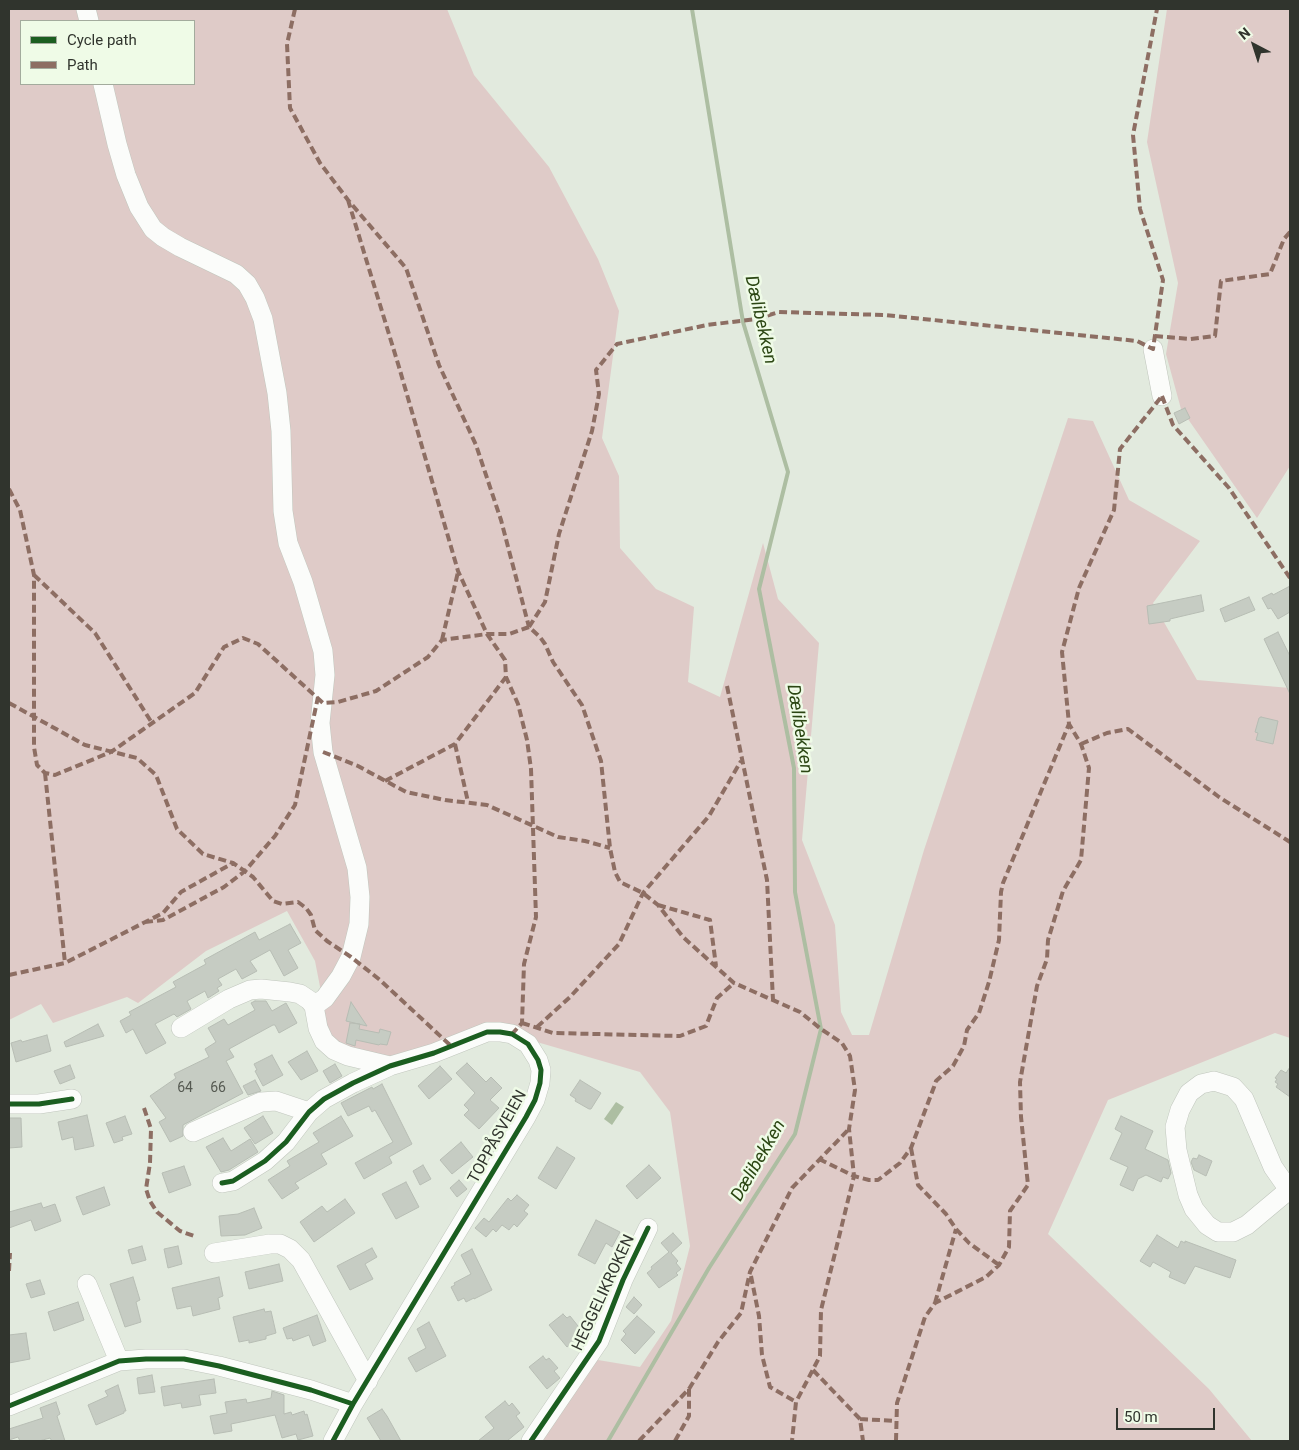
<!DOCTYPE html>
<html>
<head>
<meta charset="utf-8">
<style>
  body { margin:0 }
  #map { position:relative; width:1299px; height:1450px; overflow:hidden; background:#e2eade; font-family:Roboto,sans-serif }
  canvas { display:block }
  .frame { position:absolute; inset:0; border:10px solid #30342d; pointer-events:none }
  .legend { position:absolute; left:20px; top:20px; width:175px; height:65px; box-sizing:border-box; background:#effbe7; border:1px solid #a3ab9d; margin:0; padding:6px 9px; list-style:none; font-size:15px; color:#30342d }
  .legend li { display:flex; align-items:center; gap:10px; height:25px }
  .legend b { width:25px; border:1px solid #a3ab9d }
  .north { position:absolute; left:1229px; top:20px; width:50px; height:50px; -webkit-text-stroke:4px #effbe7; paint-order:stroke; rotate:320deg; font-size:14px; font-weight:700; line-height:20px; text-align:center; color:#30342d }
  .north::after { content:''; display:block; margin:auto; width:18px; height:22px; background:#30342d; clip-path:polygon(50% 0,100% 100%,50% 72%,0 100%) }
  .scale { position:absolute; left:1116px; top:1408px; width:99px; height:22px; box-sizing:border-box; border:2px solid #30342d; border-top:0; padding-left:6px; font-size:15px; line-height:18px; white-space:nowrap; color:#30342d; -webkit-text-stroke:4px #effbe7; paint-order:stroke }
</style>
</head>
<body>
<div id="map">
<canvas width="1299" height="1450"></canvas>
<div class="frame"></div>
<ul class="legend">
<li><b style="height:6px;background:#1b5e20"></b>Cycle path</li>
<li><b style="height:6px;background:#8d6e63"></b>Path</li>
</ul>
<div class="north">N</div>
<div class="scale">50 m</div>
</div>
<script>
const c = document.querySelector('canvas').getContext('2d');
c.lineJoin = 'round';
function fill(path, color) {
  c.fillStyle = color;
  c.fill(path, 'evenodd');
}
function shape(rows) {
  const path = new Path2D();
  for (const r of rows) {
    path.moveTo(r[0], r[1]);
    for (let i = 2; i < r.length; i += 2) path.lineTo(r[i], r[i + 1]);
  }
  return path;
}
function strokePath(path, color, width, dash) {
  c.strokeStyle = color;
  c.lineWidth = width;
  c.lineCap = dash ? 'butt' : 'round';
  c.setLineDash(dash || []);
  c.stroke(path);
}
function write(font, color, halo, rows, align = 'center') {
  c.font = font + ' Roboto,sans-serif';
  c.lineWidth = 5;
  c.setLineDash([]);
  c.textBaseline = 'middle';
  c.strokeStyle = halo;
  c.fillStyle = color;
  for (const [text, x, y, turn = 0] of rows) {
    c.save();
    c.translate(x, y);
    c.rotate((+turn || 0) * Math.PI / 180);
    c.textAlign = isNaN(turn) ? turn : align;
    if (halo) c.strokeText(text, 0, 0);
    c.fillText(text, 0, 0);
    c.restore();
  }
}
fill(shape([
  [9,9,447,9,474,75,549,167,598,259,619,311,602,438,619,476,620,548,656,589,694,607,688,682,720,697,763,543,778,599,819,643,802,840,835,925,841,1012,852,1035,869,1035,924,850,1068,418,1093,421,1129,500,1200,541,1153,603,1197,680,1290,688,1290,1038,1275,1033,1108,1100,1048,1234,1209,1389,1252,1441,532,1441,592,1359,640,1367,671,1321,690,1246,670,1112,640,1072,530,1040,500,1025,403,1056,382,1058,328,1040,324,1007,315,961,287,911,206,951,138,1003,127,997,53,1023,41,1004,9,1020],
  [21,21,194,21,194,84,21,84],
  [1167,9,1290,9,1290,466,1257,518,1181,409,1166,354,1178,283,1147,142]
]), '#dfcbc8');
fill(shape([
  [616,1102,624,1107,612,1125,604,1119]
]), '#adbea2');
strokePath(shape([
  [608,1441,709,1268,795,1134,821,1029,795,892,794,768,759,589,788,472,743,322,692,9]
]), '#adbea2', 4);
const building = shape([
  [1185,408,1190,418,1179,424,1174,413,1185,408],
  [1290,586,1290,612,1278,619,1271,608,1268,609,1262,598,1272,593,1273,595,1290,586],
  [1201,595,1204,611,1170,619,1170,621,1149,624,1147,606,1201,595],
  [1249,597,1255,610,1225,622,1220,609,1249,597],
  [1278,632,1290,656,1290,694,1264,639,1278,632],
  [1261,717,1278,721,1273,744,1256,740,1258,733,1255,732,1259,718,1261,717],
  [290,924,301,943,288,950,298,968,284,976,270,950,250,961,257,971,242,979,236,969,218,979,222,985,217,988,219,991,208,998,205,991,187,1001,191,1009,177,1017,174,1014,155,1024,166,1043,146,1054,133,1029,126,1033,120,1021,131,1015,129,1012,176,987,173,982,206,964,204,960,255,932,259,940,290,924],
  [255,1001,266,1001,272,1011,286,1003,297,1023,279,1033,275,1025,273,1025,229,1049,234,1057,226,1061,243,1093,183,1125,183,1136,170,1142,159,1122,166,1118,150,1096,176,1078,174,1074,209,1057,205,1049,216,1042,208,1028,224,1019,228,1025,255,1010,251,1003,255,1001],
  [351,1002,367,1026,346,1021,351,1002],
  [350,1023,360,1024,359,1029,379,1033,380,1029,391,1032,387,1045,380,1044,379,1045,356,1040,355,1046,346,1043,350,1023],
  [98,1024,104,1036,66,1047,64,1042,98,1024],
  [47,1035,51,1051,16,1062,11,1043,21,1040,22,1042,47,1035],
  [307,1051,318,1071,301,1080,288,1062,307,1051],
  [272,1055,283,1075,263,1086,255,1071,257,1070,254,1064,272,1055],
  [467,1063,486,1082,491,1077,502,1088,490,1100,499,1108,479,1129,464,1115,469,1110,464,1105,475,1093,456,1073,467,1063],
  [335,1064,342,1076,330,1083,323,1071,335,1064],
  [70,1065,75,1078,60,1084,54,1071,70,1065],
  [440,1066,452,1079,429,1099,418,1086,440,1066],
  [1290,1067,1290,1097,1276,1087,1278,1084,1275,1082,1277,1079,1275,1078,1281,1070,1286,1073,1290,1067],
  [255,1080,261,1091,248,1095,243,1086,255,1080],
  [580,1080,601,1093,591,1109,589,1109,575,1101,576,1099,570,1095,580,1080],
  [382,1084,412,1144,389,1157,392,1163,364,1179,355,1163,393,1142,375,1110,372,1112,369,1106,348,1116,341,1103,372,1087,373,1089,382,1084],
  [87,1115,94,1146,75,1150,73,1137,62,1140,58,1122,87,1115],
  [125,1116,132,1134,122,1137,123,1140,114,1143,106,1123,125,1116],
  [263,1116,273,1133,255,1144,244,1128,263,1116],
  [341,1116,353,1136,321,1154,327,1164,295,1183,299,1188,282,1199,268,1180,290,1166,287,1161,319,1142,313,1133,341,1116],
  [1121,1116,1153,1131,1145,1149,1168,1160,1171,1173,1168,1179,1163,1177,1161,1182,1146,1175,1138,1179,1133,1191,1120,1185,1128,1167,1110,1159,1122,1133,1115,1129,1121,1116],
  [9,1118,21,1118,22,1147,9,1148,9,1118],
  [223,1138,231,1151,250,1139,258,1152,229,1170,221,1172,206,1147,223,1138],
  [461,1142,473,1157,452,1174,440,1160,461,1142],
  [557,1147,575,1158,556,1189,538,1178,557,1147],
  [1199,1155,1212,1161,1206,1176,1194,1170,1191,1162,1193,1158,1197,1159,1199,1155],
  [423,1165,431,1179,420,1185,413,1171,423,1165],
  [649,1165,661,1178,637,1199,626,1186,649,1165],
  [184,1166,191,1185,169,1193,162,1173,184,1166],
  [459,1180,467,1189,457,1197,450,1188,459,1180],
  [406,1182,419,1207,396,1219,382,1194,406,1182],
  [104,1187,110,1205,83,1215,76,1197,104,1187],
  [517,1195,529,1205,524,1211,528,1214,517,1227,514,1224,509,1230,502,1225,496,1232,493,1229,486,1237,475,1228,484,1218,489,1222,508,1198,511,1201,517,1195],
  [345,1199,355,1213,314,1242,300,1222,322,1206,327,1212,345,1199],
  [41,1203,43,1208,55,1204,61,1221,35,1231,31,1220,9,1228,9,1212,41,1203],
  [254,1208,262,1228,245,1235,221,1236,219,1216,238,1214,254,1208],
  [596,1220,620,1232,612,1247,606,1243,595,1264,578,1255,596,1220],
  [673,1233,682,1243,671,1253,678,1261,676,1263,681,1269,676,1273,678,1275,659,1288,647,1273,652,1269,651,1267,669,1252,661,1243,673,1233],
  [1157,1235,1178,1248,1181,1241,1185,1243,1185,1241,1236,1260,1230,1278,1195,1266,1185,1284,1169,1277,1171,1272,1153,1262,1150,1267,1140,1261,1157,1235],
  [142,1246,146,1260,132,1264,128,1250,142,1246],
  [178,1246,182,1264,168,1268,164,1249,178,1246],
  [372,1248,377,1257,365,1264,373,1279,350,1290,337,1266,372,1248],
  [472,1249,492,1290,474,1299,474,1298,466,1302,464,1298,458,1301,451,1287,455,1285,454,1283,471,1274,461,1255,472,1249],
  [279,1264,283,1281,249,1289,245,1272,279,1264],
  [133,1277,140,1300,136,1302,141,1322,125,1327,110,1284,133,1277],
  [219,1277,223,1296,218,1298,220,1309,193,1316,191,1306,177,1309,172,1288,219,1277],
  [40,1280,45,1294,31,1298,26,1284,40,1280],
  [634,1297,642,1305,634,1314,626,1307,634,1297],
  [78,1302,84,1320,54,1331,48,1312,78,1302],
  [264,1309,265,1312,271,1311,276,1333,266,1336,266,1339,249,1343,249,1340,239,1342,233,1317,264,1309],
  [563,1314,567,1318,570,1316,582,1331,579,1333,581,1336,567,1347,549,1325,563,1314],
  [317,1315,326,1341,313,1346,309,1335,293,1341,292,1338,287,1339,283,1328,317,1315],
  [637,1316,655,1332,635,1354,621,1340,626,1334,623,1331,637,1316],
  [429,1322,446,1356,416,1372,408,1358,426,1348,417,1329,429,1322],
  [26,1333,30,1359,9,1363,9,1335,26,1333],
  [543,1356,546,1360,549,1358,558,1368,554,1371,560,1378,547,1389,529,1367,543,1356],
  [152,1375,155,1392,139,1394,137,1378,152,1375],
  [214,1379,216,1393,199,1395,201,1405,182,1408,181,1403,164,1406,161,1387,214,1379],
  [118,1385,126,1411,124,1411,124,1413,96,1425,88,1405,108,1396,105,1391,118,1385],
  [272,1391,284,1395,284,1414,291,1412,292,1415,304,1411,305,1415,307,1414,313,1436,298,1440,296,1434,282,1438,275,1415,231,1424,232,1431,214,1434,210,1416,227,1413,225,1402,246,1399,247,1403,271,1398,272,1391],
  [505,1401,509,1406,512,1403,520,1413,516,1416,524,1427,507,1441,478,1441,494,1428,485,1417,505,1401],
  [56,1402,60,1414,57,1416,65,1441,52,1441,50,1438,39,1441,20,1441,18,1437,9,1440,9,1429,43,1418,40,1408,56,1402],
  [382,1409,387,1416,401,1441,381,1441,367,1418,382,1409]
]);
fill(building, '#c6ccc3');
strokePath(building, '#b7bdb4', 1);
const minor = shape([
  [86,9,89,21],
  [103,84,117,144,126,175,139,207,153,229,163,237,180,247,236,274,247,284,255,298,263,319,277,393,281,431,283,511,288,543,303,582,323,651,325,675,320,723,323,752,357,868,360,897,359,924,351,957,341,976,325,998,314,1006],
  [1153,349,1162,396],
  [181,1028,229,999,250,990,261,989,290,992,300,994,309,1000,314,1006,318,1028,324,1041,334,1050,348,1056,390,1066],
  [9,1104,39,1104,72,1099],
  [193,1132,261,1102,276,1101,309,1112],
  [222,1183,233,1181,265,1161,286,1142,309,1112,324,1099,353,1083,390,1066,434,1053,487,1032,500,1032,512,1034,528,1044,538,1060,541,1070,540,1083,535,1100,526,1117,353,1404,333,1441],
  [1289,1190,1273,1167,1244,1099,1233,1087,1214,1081,1201,1084,1189,1093,1180,1110,1175,1127,1177,1150,1188,1195,1194,1209,1207,1225,1218,1232,1233,1232,1247,1225,1290,1189],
  [214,1253,270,1244,280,1244,290,1249,301,1260,368,1381],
  [87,1284,119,1361],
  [9,1406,119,1361,146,1359,184,1359,219,1366,311,1390,353,1404],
  [531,1441,599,1341,623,1280,648,1228]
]);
strokePath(minor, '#c0c6bd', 20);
strokePath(minor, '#fbfcfa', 19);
strokePath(shape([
  [295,9,287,44,290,108,320,163,348,200,406,268,439,365,476,445,501,520,529,627],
  [348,200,399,367,458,571,487,634,505,660,506,677,518,704,527,740,531,769,536,917,524,964,522,1023,512,1034],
  [1155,336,1190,339,1215,336,1221,281,1270,274,1284,239,1290,232],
  [1162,396,1173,425,1229,488,1290,578],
  [9,489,20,510,34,575,34,747,37,765,45,773,55,775,111,752,195,693,224,647,243,638,258,644,323,703,338,702,376,691,428,657,442,640,487,634,509,634,529,627,540,637,545,644,553,662,582,705,601,761,610,848,615,872,620,882,643,893,658,905,683,937,734,983,800,1012,821,1029,842,1043,850,1056,855,1090,849,1129,854,1176,821,1310,820,1356,796,1402,792,1441],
  [34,575,95,633,152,723],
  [529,627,545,602,559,534,592,431,599,394,596,370,617,344,707,325,756,319,779,312,885,315,1137,341,1153,349,1163,280,1140,209,1133,135,1157,9],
  [442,640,458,572],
  [727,686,767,880,773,1000],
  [9,703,85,745,137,758,156,775,177,829,203,854,233,863,253,877,273,901,282,904,298,902,306,908,311,915,315,930,327,941,351,957,380,980,451,1046],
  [455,744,468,802],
  [1081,744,1107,733,1128,729,1219,797,1290,842],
  [323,752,358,766,406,792,445,800,487,805,558,837,585,841,610,848],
  [45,773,65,963],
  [385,781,455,744,506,677],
  [658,905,710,920,716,966],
  [145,922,163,920,224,887,245,871,275,836,295,805,318,697],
  [9,975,65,963,163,913,181,892,233,863],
  [522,1023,553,1033,680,1036,706,1026,717,998,734,983],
  [537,1027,570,997,619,944,643,893,709,816,741,761],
  [144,1108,151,1129,150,1163,146,1189,150,1201,157,1212,180,1231,194,1236],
  [911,1148,918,1185,946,1214,956,1229,969,1243,999,1265],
  [819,1159,854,1176,869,1180,878,1180,900,1163,911,1148,934,1087,936,1081,953,1066,964,1046,967,1030,979,1013,989,982,999,940,1001,892,1003,883,1069,724],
  [9,1271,10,1253],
  [751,1276,759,1316,762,1355,770,1387,796,1402],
  [935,1303,956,1229],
  [813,1370,860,1419,863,1441],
  [860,1419,896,1421],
  [639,1441,689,1389,718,1342,741,1313,750,1272,792,1188,849,1129],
  [675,1441,689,1416,689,1389],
  [896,1441,897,1403,925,1317,935,1303,986,1277,999,1265,1009,1247,1010,1211,1028,1185,1021,1117,1020,1082,1037,986,1047,959,1048,940,1063,891,1081,860,1089,768,1081,744,1069,724,1062,652,1079,588,1114,510,1120,449,1162,396]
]), '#8d6e63', 4, [8, 4]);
strokePath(shape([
  [9,1104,39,1104,72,1099],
  [222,1183,233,1181,265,1161,286,1142,309,1112,324,1099,353,1083,390,1066,434,1053,487,1032,500,1032,512,1034,528,1044,538,1060,541,1070,540,1083,535,1100,526,1117,353,1404,333,1441],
  [9,1406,119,1361,146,1359,184,1359,219,1366,311,1390,353,1404],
  [531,1441,599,1341,623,1280,648,1228]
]), '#1b5e20', 5);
write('14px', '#565a52', null, [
  ["64",185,1088],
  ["66",218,1088]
]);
write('16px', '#30342d', '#effbe7', [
  ["TOPPÅSVEIEN",498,1137,-61],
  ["HEGGELIKROKEN",604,1293,-65]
]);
write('italic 18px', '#2b4613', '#effbe7', [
  ["Dælibekken",760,320,77],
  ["Dælibekken",799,729,81],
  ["Dælibekken",759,1161,-60]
]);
</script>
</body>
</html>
